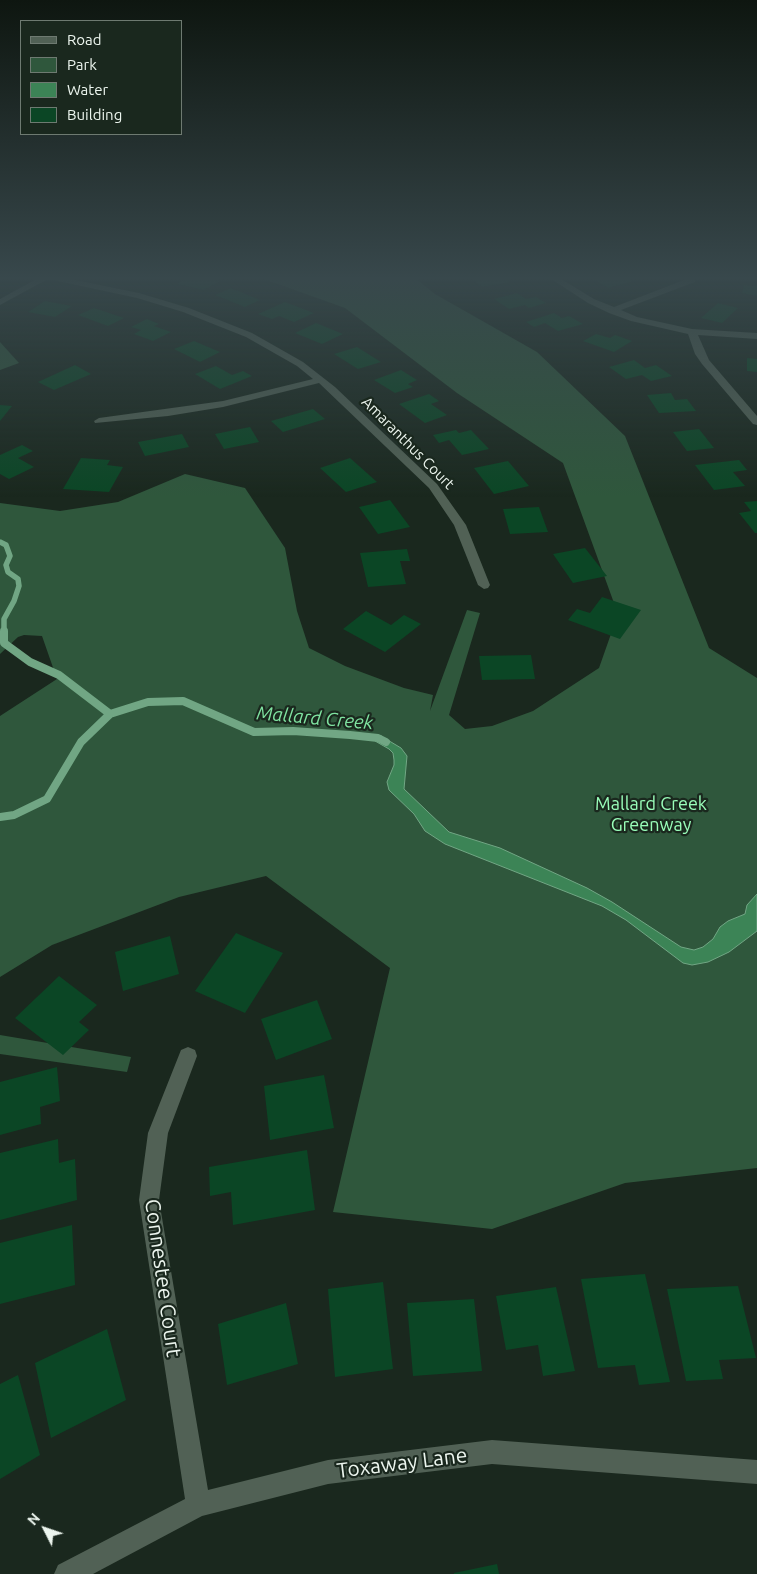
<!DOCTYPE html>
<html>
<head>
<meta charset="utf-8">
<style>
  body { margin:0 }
  #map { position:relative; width:757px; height:1574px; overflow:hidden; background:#1a281e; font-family:Ubuntu,sans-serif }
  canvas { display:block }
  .legend { position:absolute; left:20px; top:20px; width:162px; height:115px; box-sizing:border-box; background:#1a281e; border:1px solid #6e7a71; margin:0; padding:6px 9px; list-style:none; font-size:15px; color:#ecf5ee }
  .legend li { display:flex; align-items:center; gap:10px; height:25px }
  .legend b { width:25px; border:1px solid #6e7a71 }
  .north { position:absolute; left:20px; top:1504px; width:50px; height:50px; -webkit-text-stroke:4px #1a281e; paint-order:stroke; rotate:311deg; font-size:14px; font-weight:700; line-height:20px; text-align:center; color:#ecf5ee }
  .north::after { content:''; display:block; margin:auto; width:18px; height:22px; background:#ecf5ee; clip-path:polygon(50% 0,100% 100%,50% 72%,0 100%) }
</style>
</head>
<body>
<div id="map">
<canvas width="757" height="1574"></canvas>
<ul class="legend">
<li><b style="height:6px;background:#516155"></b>Road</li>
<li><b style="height:14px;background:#2f573c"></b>Park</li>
<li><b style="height:14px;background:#3c8456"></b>Water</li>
<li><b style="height:14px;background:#0b4625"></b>Building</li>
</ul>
<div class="north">N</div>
</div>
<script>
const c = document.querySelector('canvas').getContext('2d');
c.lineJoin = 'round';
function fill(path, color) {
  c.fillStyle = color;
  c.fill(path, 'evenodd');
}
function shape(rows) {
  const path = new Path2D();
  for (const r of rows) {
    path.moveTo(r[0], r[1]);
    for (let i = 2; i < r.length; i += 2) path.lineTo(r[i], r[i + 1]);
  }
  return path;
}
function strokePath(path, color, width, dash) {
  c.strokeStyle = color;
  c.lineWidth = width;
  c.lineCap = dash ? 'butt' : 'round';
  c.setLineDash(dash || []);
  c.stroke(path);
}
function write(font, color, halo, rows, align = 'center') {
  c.font = font + ' Ubuntu,sans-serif';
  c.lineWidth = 4.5;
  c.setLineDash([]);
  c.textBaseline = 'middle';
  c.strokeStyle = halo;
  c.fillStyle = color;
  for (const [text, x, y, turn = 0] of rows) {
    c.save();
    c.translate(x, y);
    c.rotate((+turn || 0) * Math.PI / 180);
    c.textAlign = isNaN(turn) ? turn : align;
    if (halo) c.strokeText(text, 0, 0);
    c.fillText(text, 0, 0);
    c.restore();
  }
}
fill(shape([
  [258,277,414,277,435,294,537,352,625,436,709,648,757,678,757,1168,625,1183,492,1229,333,1212,390,968,266,876,179,897,52,945,0,977,0,716,57,679,42,636,24,635,18,637,0,654,0,503,60,511,118,502,185,474,245,488,285,548,297,611,309,648,345,666,404,688,433,695,430,711,467,610,480,613,449,715,465,729,492,726,533,711,599,668,618,614,563,463,457,393,345,308],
  [0,342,19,363,0,370],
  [0,1035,131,1057,127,1072,0,1054]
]), '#2f573c');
const water = shape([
  [381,736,401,748,407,756,404,789,449,832,500,848,587,888,612,902,681,947,694,950,703,947,713,939,720,927,728,921,745,914,747,905,757,894,757,931,729,952,708,962,692,965,683,963,626,920,602,906,445,844,425,831,414,814,389,790,387,782,394,765,394,760,393,753,389,749,375,741,381,736]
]);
fill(water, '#3c8456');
strokePath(water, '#71a684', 1);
strokePath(shape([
  [0,542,6,545,10,556,6,565,8,572,18,579,19,586,14,601,4,619,4,632]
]), '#71a684', 5.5);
strokePath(shape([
  [4,631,4,643,30,662,59,675,110,714],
  [0,817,14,815,47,799,81,742,110,714,148,702,183,701,254,732,293,731,350,735,378,738,386,742]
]), '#71a684', 8);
fill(shape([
  [188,277,205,277,220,281,204,290,177,284],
  [470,277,504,277,510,282,482,287],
  [590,277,625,277,633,281,608,288],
  [744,285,757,286,757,296,742,293],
  [231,288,260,300,245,307,215,295],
  [517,293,526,299,536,297,546,303,529,308,525,305,509,309,494,299],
  [45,301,72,306,55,317,28,312],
  [285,302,314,313,294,322,279,316,272,319,258,314],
  [718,303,738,308,722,323,701,318],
  [94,308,124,318,108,326,78,315],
  [554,313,562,318,569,316,583,324,558,331,545,323,534,327,526,322],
  [147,319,159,324,154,326,171,332,153,341,134,334,141,330,131,327],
  [316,323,343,334,322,344,295,333],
  [596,334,610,338,615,335,632,341,614,352,583,341],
  [194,341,220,352,200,362,174,349],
  [357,347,381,362,358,369,334,354],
  [747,358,757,359,757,372,747,371],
  [634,360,645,368,656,365,672,376,651,381,642,375,626,379,609,367],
  [75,365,91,374,54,390,38,382],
  [216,366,232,375,243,371,252,376,220,389,195,374],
  [401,370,417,380,408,384,413,387,395,393,374,380],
  [671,393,675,400,687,399,696,411,659,413,647,395],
  [429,394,439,401,431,404,447,415,425,423,399,404],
  [0,405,12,406,0,421],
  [313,409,325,419,283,432,271,421],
  [250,427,259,442,224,449,215,434],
  [699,429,714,448,687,451,673,432],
  [456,430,459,433,471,430,489,449,462,455,449,440,439,443,433,435],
  [182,434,189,447,145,456,138,442],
  [22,445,33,451,18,458,34,467,9,479,0,474,0,455],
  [81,458,110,460,107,465,123,467,109,492,63,489],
  [350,458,377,482,346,492,320,468],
  [739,460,747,470,733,472,745,486,714,490,695,465],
  [508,461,529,486,494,494,474,468],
  [390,500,410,527,378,534,359,507],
  [757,501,757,533,755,533,739,513,751,511,744,502],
  [539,507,548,532,510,534,503,509],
  [585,548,607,576,573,583,553,554],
  [407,549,410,561,400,561,406,584,368,587,360,553],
  [602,597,641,610,620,639,568,620,577,609,590,613],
  [366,611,391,625,404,615,421,624,385,652,343,629],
  [531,655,535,679,482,680,479,656],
  [236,933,283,953,245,1013,195,991],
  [170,936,179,974,123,991,115,952],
  [59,976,97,1005,79,1022,89,1030,63,1055,15,1018],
  [317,1000,332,1039,276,1060,261,1019],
  [57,1067,60,1101,40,1107,41,1124,0,1135,0,1082],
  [324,1075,334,1128,270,1140,264,1086],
  [58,1139,59,1163,75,1159,77,1200,0,1220,0,1153],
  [307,1150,315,1210,233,1225,231,1192,210,1196,209,1167],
  [72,1225,75,1285,0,1304,0,1243],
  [645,1274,670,1382,639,1385,635,1365,598,1368,581,1279],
  [383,1282,393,1369,335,1377,328,1289],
  [738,1286,756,1358,719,1360,723,1379,686,1381,667,1289],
  [556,1287,575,1371,543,1376,538,1345,506,1350,496,1296],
  [474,1299,482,1371,413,1376,407,1303],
  [286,1303,298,1364,227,1385,218,1324],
  [107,1329,126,1400,51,1438,35,1363],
  [18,1375,40,1455,0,1479,0,1384],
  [497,1564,499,1574,454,1574,454,1573]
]), '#0b4625');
fill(shape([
  [40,277,61,277,139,293,189,308,252,333,303,362,335,387,437,484,466,525,490,585,488,588,484,589,478,585,454,525,429,488,319,383,223,407,168,416,95,423,94,421,99,418,223,401,313,379,297,366,246,337,183,312,137,298,48,279,0,305,0,299,40,277],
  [548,277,558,277,594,299,614,307,689,278,695,278,695,282,621,310,637,317,692,329,757,333,757,339,698,335,709,360,757,416,757,425,753,424,702,364,695,354,688,334,631,321,609,313,588,303,548,277],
  [188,1047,195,1050,197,1056,168,1133,159,1200,208,1490,328,1460,492,1440,757,1460,757,1484,492,1464,328,1484,202,1516,93,1574,54,1574,58,1565,185,1499,139,1200,148,1133,181,1050,188,1047]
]), '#516155');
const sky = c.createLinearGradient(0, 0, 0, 497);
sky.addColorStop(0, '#0e1610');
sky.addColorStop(0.56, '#38484c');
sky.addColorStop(1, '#38484c00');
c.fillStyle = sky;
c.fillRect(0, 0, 757, 497);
write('15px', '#ecf5ee', '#1a281e', [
  ["Amaranthus Court",408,443,45]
]);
write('18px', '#99fdb9', '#1a281e', [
  ["Mallard Creek",651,804],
  ["Greenway",651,825]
]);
write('italic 19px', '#7fe2a0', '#1a281e', [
  ["Mallard Creek",315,718,5]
]);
write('21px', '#ecf5ee', '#1a281e', [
  ["Connestee Court",163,1278,82],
  ["Toxaway Lane",402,1463,-7]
]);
</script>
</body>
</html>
